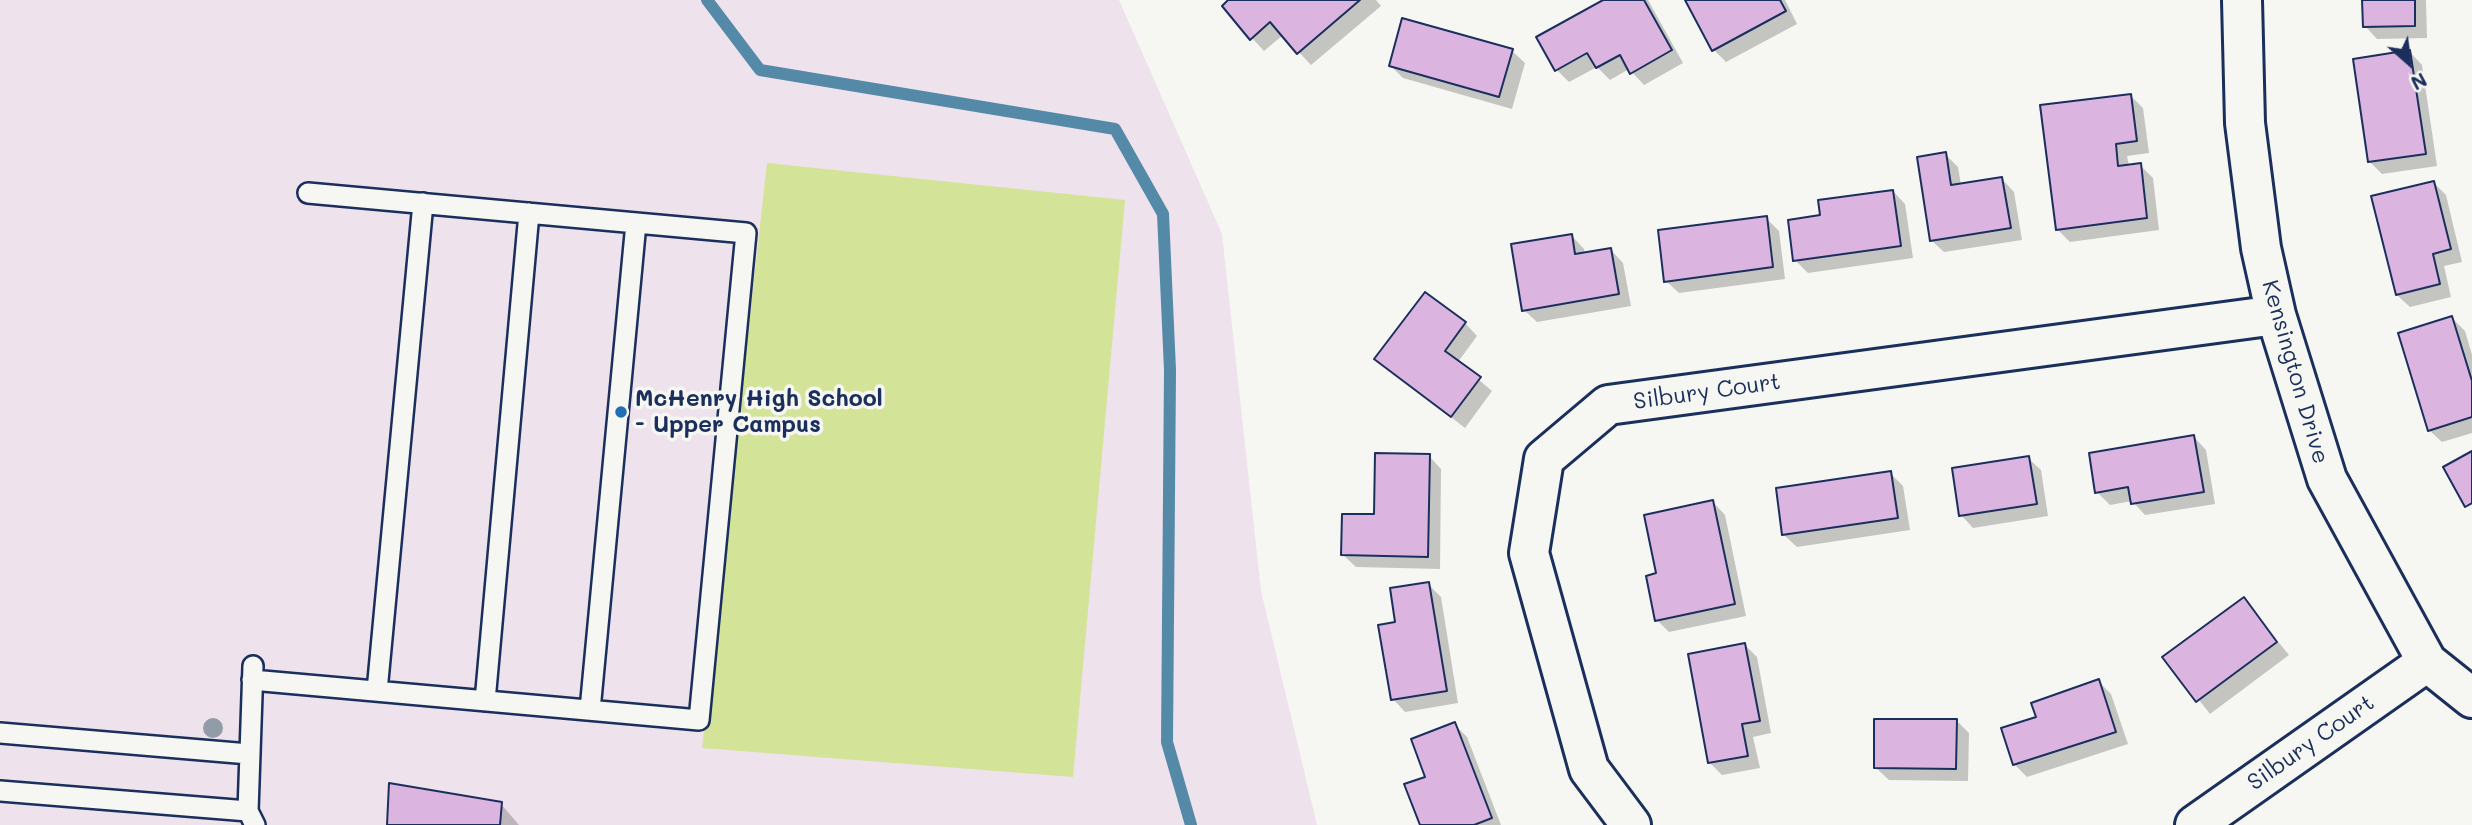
<!DOCTYPE html>
<html>
<head>
<meta charset="utf-8">
<style>
  body { margin:0 }
  #map { position:relative; width:2472px; height:825px; overflow:hidden; background:#f6f6f2; font-family:Mali,sans-serif }
  canvas { display:block }
  .north { position:absolute; left:2374px; top:28px; width:70px; height:70px; -webkit-text-stroke:5px #f6f6f2; paint-order:stroke; rotate:152deg; font-size:19px; font-weight:700; line-height:28px; text-align:center; color:#1b2f5e }
  .north::after { content:''; display:block; margin:auto; width:24px; height:32px; background:#1b2f5e; clip-path:polygon(50% 0,100% 100%,50% 72%,0 100%) }
</style>
</head>
<body>
<div id="map">
<canvas width="2472" height="825"></canvas>
<div class="north">N</div>
</div>
<script>
const c = document.querySelector('canvas').getContext('2d');
c.lineJoin = 'round';
function fill(path, color) {
  c.fillStyle = color;
  c.fill(path, 'evenodd');
}
function shape(rows) {
  const path = new Path2D();
  for (const r of rows) {
    path.moveTo(r[0], r[1]);
    for (let i = 2; i < r.length; i += 2) path.lineTo(r[i], r[i + 1]);
  }
  return path;
}
function strokePath(path, color, width, dash) {
  c.strokeStyle = color;
  c.lineWidth = width;
  c.lineCap = dash ? 'butt' : 'round';
  c.setLineDash(dash || []);
  c.stroke(path);
}
function write(font, color, halo, rows, align = 'center') {
  c.font = font + ' Mali,sans-serif';
  c.lineWidth = 7;
  c.setLineDash([]);
  c.textBaseline = 'middle';
  c.strokeStyle = halo;
  c.fillStyle = color;
  for (const [text, x, y, turn = 0] of rows) {
    c.save();
    c.translate(x, y);
    c.rotate((+turn || 0) * Math.PI / 180);
    c.textAlign = isNaN(turn) ? turn : align;
    if (halo) c.strokeText(text, 0, 0);
    c.fillText(text, 0, 0);
    c.restore();
  }
}
fill(shape([
  [0,0,1119,0,1222,234,1261,591,1317,825,0,825]
]), '#eee2ec');
fill(shape([
  [767,163,1125,200,1073,777,702,748]
]), '#d3e498');
fill(shape([
  [1231,0,1376,0,1381,6,1311,65,1283,35,1264,51,1252,38],
  [1606,0,1648,0,1683,63,1644,85,1629,69,1610,80,1597,67,1569,82,1557,70],
  [1687,0,1785,0,1797,24,1726,62,1713,49],
  [2364,0,2426,0,2427,38,2377,39,2365,26],
  [1512,51,1525,63,1512,109,1403,78,1391,66],
  [2410,52,2422,65,2437,166,2382,174,2370,162],
  [2130,95,2143,108,2149,153,2127,156,2129,166,2140,165,2153,178,2159,230,2070,242,2057,229],
  [1945,154,1958,167,1961,185,2002,179,2014,192,2022,240,1944,252,1931,240],
  [2434,183,2446,195,2462,262,2444,266,2451,297,2410,307,2397,295],
  [1893,191,1905,204,1913,258,1808,273,1795,260,1822,217],
  [1766,218,1779,231,1785,279,1679,293,1666,281],
  [1572,236,1584,249,1585,254,1611,250,1623,263,1631,306,1537,322,1524,310],
  [2452,318,2465,331,2472,355,2472,433,2442,442,2429,430],
  [1465,323,1477,336,1458,362,1492,391,1465,428,1376,359],
  [2194,437,2206,450,2215,504,2145,515,2132,501,2110,505,2097,492],
  [1429,456,1441,469,1440,569,1356,567,1343,555],
  [2028,458,2041,470,2048,516,1973,528,1961,515],
  [1890,473,1903,486,1910,530,1797,547,1784,535],
  [1713,502,1725,515,1746,616,1669,632,1657,620,1658,575],
  [1428,584,1441,597,1458,703,1405,712,1393,699,1397,624],
  [2243,599,2289,655,2210,714,2165,657],
  [1745,645,1757,657,1771,733,1753,737,1760,768,1722,775,1709,762],
  [2098,681,2111,694,2128,744,2027,777,2015,765,2003,729,2038,718],
  [1956,720,1969,733,1968,781,1889,780,1876,768],
  [1454,724,1467,737,1501,825,1422,825,1428,778],
  [501,804,519,825,389,825]
]), '#0003');
strokePath(shape([
  [707,0,760,70,1115,129,1163,214,1170,370,1167,742,1191,825]
]), '#548aa8', 12);
const building = shape([
  [1228,0,1360,0,1297,54,1270,22,1250,40,1222,6,1228,0],
  [1603,0,1644,0,1672,50,1630,74,1620,55,1596,68,1587,53,1555,71,1536,37,1603,0],
  [1685,0,1780,0,1786,11,1712,51,1685,0],
  [2362,0,2415,0,2415,26,2363,27,2362,0],
  [1402,18,1513,49,1499,97,1389,66,1402,18],
  [2410,50,2426,154,2368,162,2353,59,2410,50],
  [2131,94,2137,141,2116,144,2118,166,2141,163,2147,218,2056,230,2040,105,2131,94],
  [1946,152,1951,185,2002,177,2011,228,1930,241,1917,157,1946,152],
  [2434,181,2451,249,2433,254,2440,284,2396,295,2371,196,2434,181],
  [1893,190,1901,246,1793,261,1788,220,1820,215,1818,200,1893,190],
  [1767,216,1773,267,1664,282,1658,230,1767,216],
  [1572,234,1575,254,1611,248,1619,294,1522,311,1511,244,1572,234],
  [1425,292,1466,322,1445,351,1481,377,1451,417,1374,359,1425,292],
  [2452,316,2472,381,2472,417,2428,431,2398,333,2452,316],
  [2194,435,2204,492,2131,504,2128,487,2095,493,2089,453,2194,435],
  [2472,451,2472,503,2465,507,2443,467,2472,451],
  [1375,453,1430,454,1428,557,1341,555,1342,514,1374,514,1375,453],
  [2029,456,2037,504,1959,516,1952,468,2029,456],
  [1891,471,1898,518,1782,535,1776,488,1891,471],
  [1713,500,1735,604,1655,621,1646,576,1656,573,1644,515,1713,500],
  [1429,582,1447,691,1391,700,1378,625,1395,622,1390,588,1429,582],
  [2244,597,2277,642,2196,702,2162,657,2244,597],
  [1745,643,1760,721,1742,724,1748,756,1708,763,1688,654,1745,643],
  [2099,679,2116,732,2013,765,2001,728,2036,717,2031,703,2099,679],
  [1874,719,1957,719,1956,769,1874,768,1874,719],
  [1455,722,1492,818,1474,825,1420,825,1404,784,1425,777,1411,739,1455,722],
  [389,783,502,802,500,825,387,825,389,783]
]);
fill(building, '#dbb5df');
strokePath(building, '#1b2f5e', 2);
const lane = shape([
  [252,680,699,720,746,233,308,193],
  [377,691,423,203],
  [485,701,529,213],
  [590,710,636,223],
  [0,733,249,754],
  [0,791,248,811,255,825],
  [248,811,253,666]
]);
const street = shape([
  [2242,0,2245,123,2261,248,2276,315,2327,479,2427,662,2472,698],
  [1631,825,1589,769,1529,553,1544,459,1608,405,2276,315],
  [2195,825,2427,662]
]);
strokePath(lane, '#1b2f5e', 24);
strokePath(street, '#1b2f5e', 44);
strokePath(lane, '#f6f6f2', 19);
strokePath(street, '#f6f6f2', 38);
c.fillStyle = '#929ca7';
for (const [x, y] of [
  [213,728]
]) {
  c.beginPath();
  c.arc(x, y, 10, 0, 2 * Math.PI);
  c.fill();
}
for (const [x, y, r, color] of [
  [621,412,7,"#1f6fb2"]
]) {
  const dot = new Path2D();
  dot.arc(x, y, r, 0, 2 * Math.PI);
  c.fillStyle = color;
  c.fill(dot);
  strokePath(dot, '#f6f6f2', 2.5);
}
write('23px', '#1b2f5e', '#f6f6f2', [
  ["Kensington Drive",2295,372,74],
  ["Silbury Court",1707,392,-8],
  ["Silbury Court",2311,743,-35]
]);
write('bold 23px', '#1b2f5e', '#f6f6f2', [
  ["McHenry High School",635,399],
  ["- Upper Campus",635,425]
], 'left');
</script>
</body>
</html>
